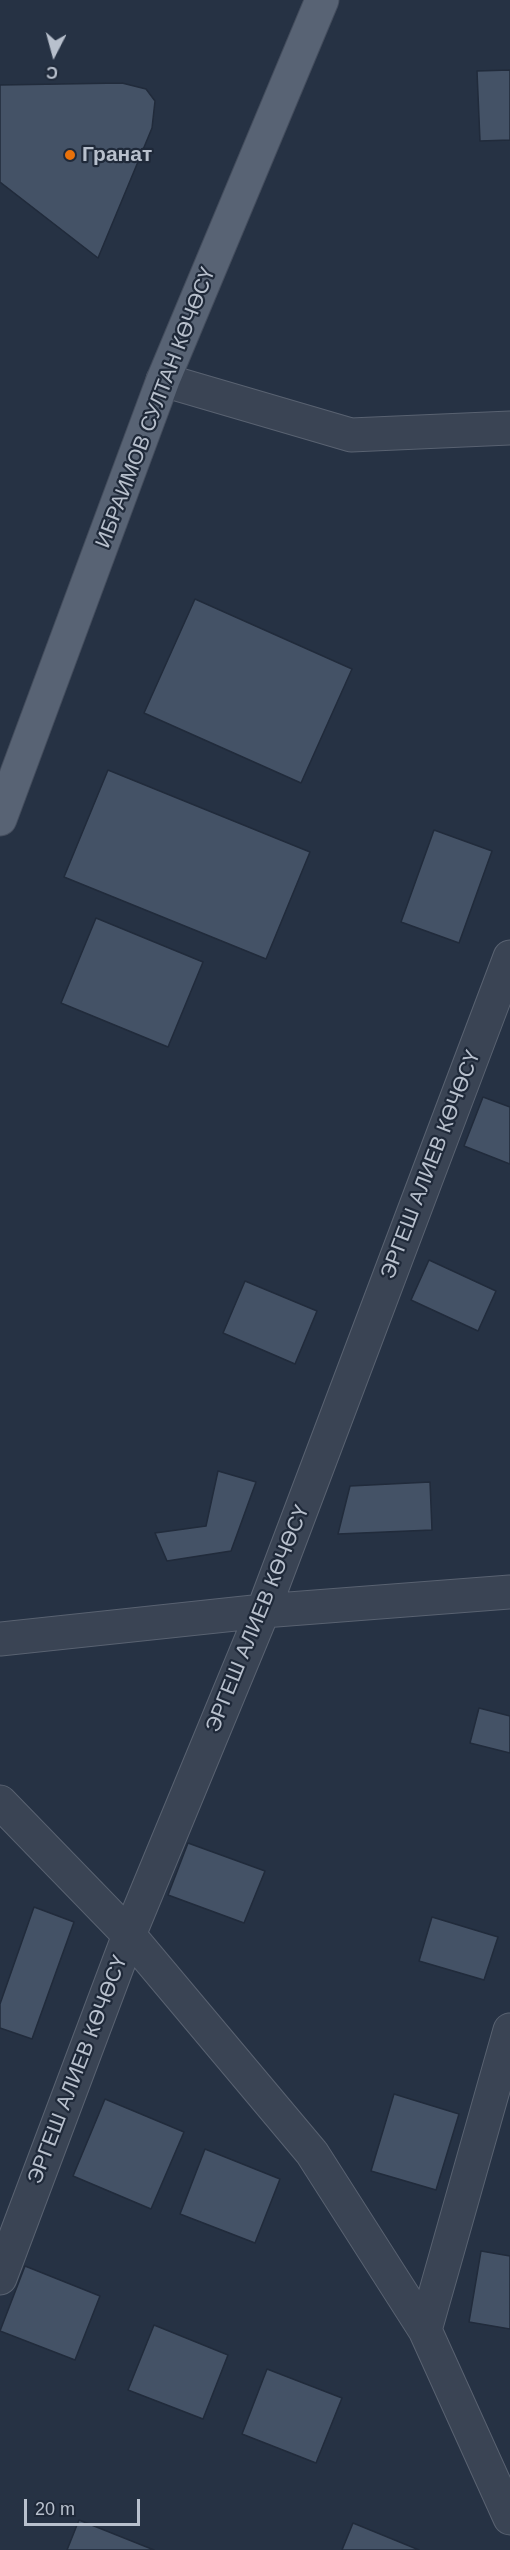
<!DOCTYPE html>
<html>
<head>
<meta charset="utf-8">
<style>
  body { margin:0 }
  #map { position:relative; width:510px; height:2550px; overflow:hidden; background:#263244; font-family:Helvetica,sans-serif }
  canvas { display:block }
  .north { position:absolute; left:24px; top:24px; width:60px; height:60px; -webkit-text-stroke:4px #1f2939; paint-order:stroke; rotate:186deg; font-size:16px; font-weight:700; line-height:24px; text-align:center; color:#b8c0cd }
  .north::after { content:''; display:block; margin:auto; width:21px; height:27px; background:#b8c0cd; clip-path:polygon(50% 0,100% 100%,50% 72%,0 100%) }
  .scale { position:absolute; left:24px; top:2499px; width:116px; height:27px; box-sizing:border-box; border:3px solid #b8c0cd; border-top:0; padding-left:8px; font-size:18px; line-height:21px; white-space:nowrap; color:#b8c0cd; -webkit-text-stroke:4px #1f2939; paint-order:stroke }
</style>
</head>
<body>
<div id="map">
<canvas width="510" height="2550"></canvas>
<div class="north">С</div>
<div class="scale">20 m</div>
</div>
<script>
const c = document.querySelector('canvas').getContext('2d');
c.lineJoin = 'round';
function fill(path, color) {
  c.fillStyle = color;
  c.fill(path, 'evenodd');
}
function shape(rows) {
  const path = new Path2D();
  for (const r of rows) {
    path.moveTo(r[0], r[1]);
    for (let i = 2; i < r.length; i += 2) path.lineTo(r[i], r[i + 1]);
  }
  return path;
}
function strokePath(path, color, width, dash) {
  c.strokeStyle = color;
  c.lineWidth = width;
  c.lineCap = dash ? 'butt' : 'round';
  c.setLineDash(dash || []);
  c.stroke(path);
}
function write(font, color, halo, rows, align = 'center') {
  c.font = font + ' Helvetica,sans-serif';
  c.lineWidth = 4.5;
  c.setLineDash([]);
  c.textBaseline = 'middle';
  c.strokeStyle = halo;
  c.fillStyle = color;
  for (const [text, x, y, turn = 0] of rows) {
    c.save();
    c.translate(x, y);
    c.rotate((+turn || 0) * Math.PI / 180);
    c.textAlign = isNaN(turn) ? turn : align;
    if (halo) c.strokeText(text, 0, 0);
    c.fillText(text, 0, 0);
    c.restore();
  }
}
const building = shape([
  [510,70,510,140,480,141,477,71,510,70],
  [122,83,146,89,155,101,152,128,98,258,0,182,0,85,122,83],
  [195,599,352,669,301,783,144,713,195,599],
  [108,770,310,852,266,959,64,877,108,770],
  [434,830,492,851,459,943,401,922,434,830],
  [96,918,203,962,168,1047,61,1003,96,918],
  [483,1097,510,1107,510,1164,464,1146,483,1097],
  [429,1260,496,1291,478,1331,411,1300,429,1260],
  [245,1281,317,1311,295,1364,223,1333,245,1281],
  [218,1471,256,1482,231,1551,167,1561,155,1533,206,1526,218,1471],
  [430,1482,432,1530,338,1534,350,1486,430,1482],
  [479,1708,510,1716,510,1753,470,1743,479,1708],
  [188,1843,265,1871,244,1923,168,1895,188,1843],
  [34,1907,74,1922,32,2039,0,2028,0,2004,34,1907],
  [432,1917,498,1937,484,1980,419,1961,432,1917],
  [394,2094,459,2114,436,2190,371,2171,394,2094],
  [105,2099,184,2132,151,2209,73,2176,105,2099],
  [205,2149,280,2179,255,2243,180,2214,205,2149],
  [481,2251,510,2256,510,2329,469,2322,481,2251],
  [25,2266,100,2296,75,2360,0,2331,25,2266],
  [154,2325,228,2355,203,2419,128,2390,154,2325],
  [267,2369,342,2398,316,2463,242,2434,267,2369],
  [79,2520,154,2550,67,2550,79,2520],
  [353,2523,419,2550,342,2550,353,2523]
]);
fill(building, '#445266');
strokePath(building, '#212b3b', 1.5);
const minor = shape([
  [163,380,351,435,510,428],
  [0,1639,263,1611,510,1592],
  [0,1802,129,1935,312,2153,425,2330,510,2518],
  [0,2278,129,1935,263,1611,510,957],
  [425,2330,510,2030]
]);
const major = shape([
  [0,819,163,380,322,0]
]);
strokePath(minor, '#596271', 35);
strokePath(major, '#444d5d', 35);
strokePath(minor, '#3a4454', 33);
strokePath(major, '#586374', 33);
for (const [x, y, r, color] of [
  [70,155,6,"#e8710a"]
]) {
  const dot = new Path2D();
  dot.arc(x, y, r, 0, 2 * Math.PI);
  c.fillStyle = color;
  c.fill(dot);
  strokePath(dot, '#1f2939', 2);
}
write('bold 21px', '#b8c0cd', '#1f2939', [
  ["Гранат",82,155]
], 'left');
write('21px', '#b8c0cd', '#1f2939', [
  ["ИБРАИМОВ СУЛТАН КӨЧӨСҮ",156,408,-69],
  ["ЭРГЕШ АЛИЕВ КӨЧӨСҮ",431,1165,-69],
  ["ЭРГЕШ АЛИЕВ КӨЧӨСҮ",258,1619,-68],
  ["ЭРГЕШ АЛИЕВ КӨЧӨСҮ",78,2070,-69]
]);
</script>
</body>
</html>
